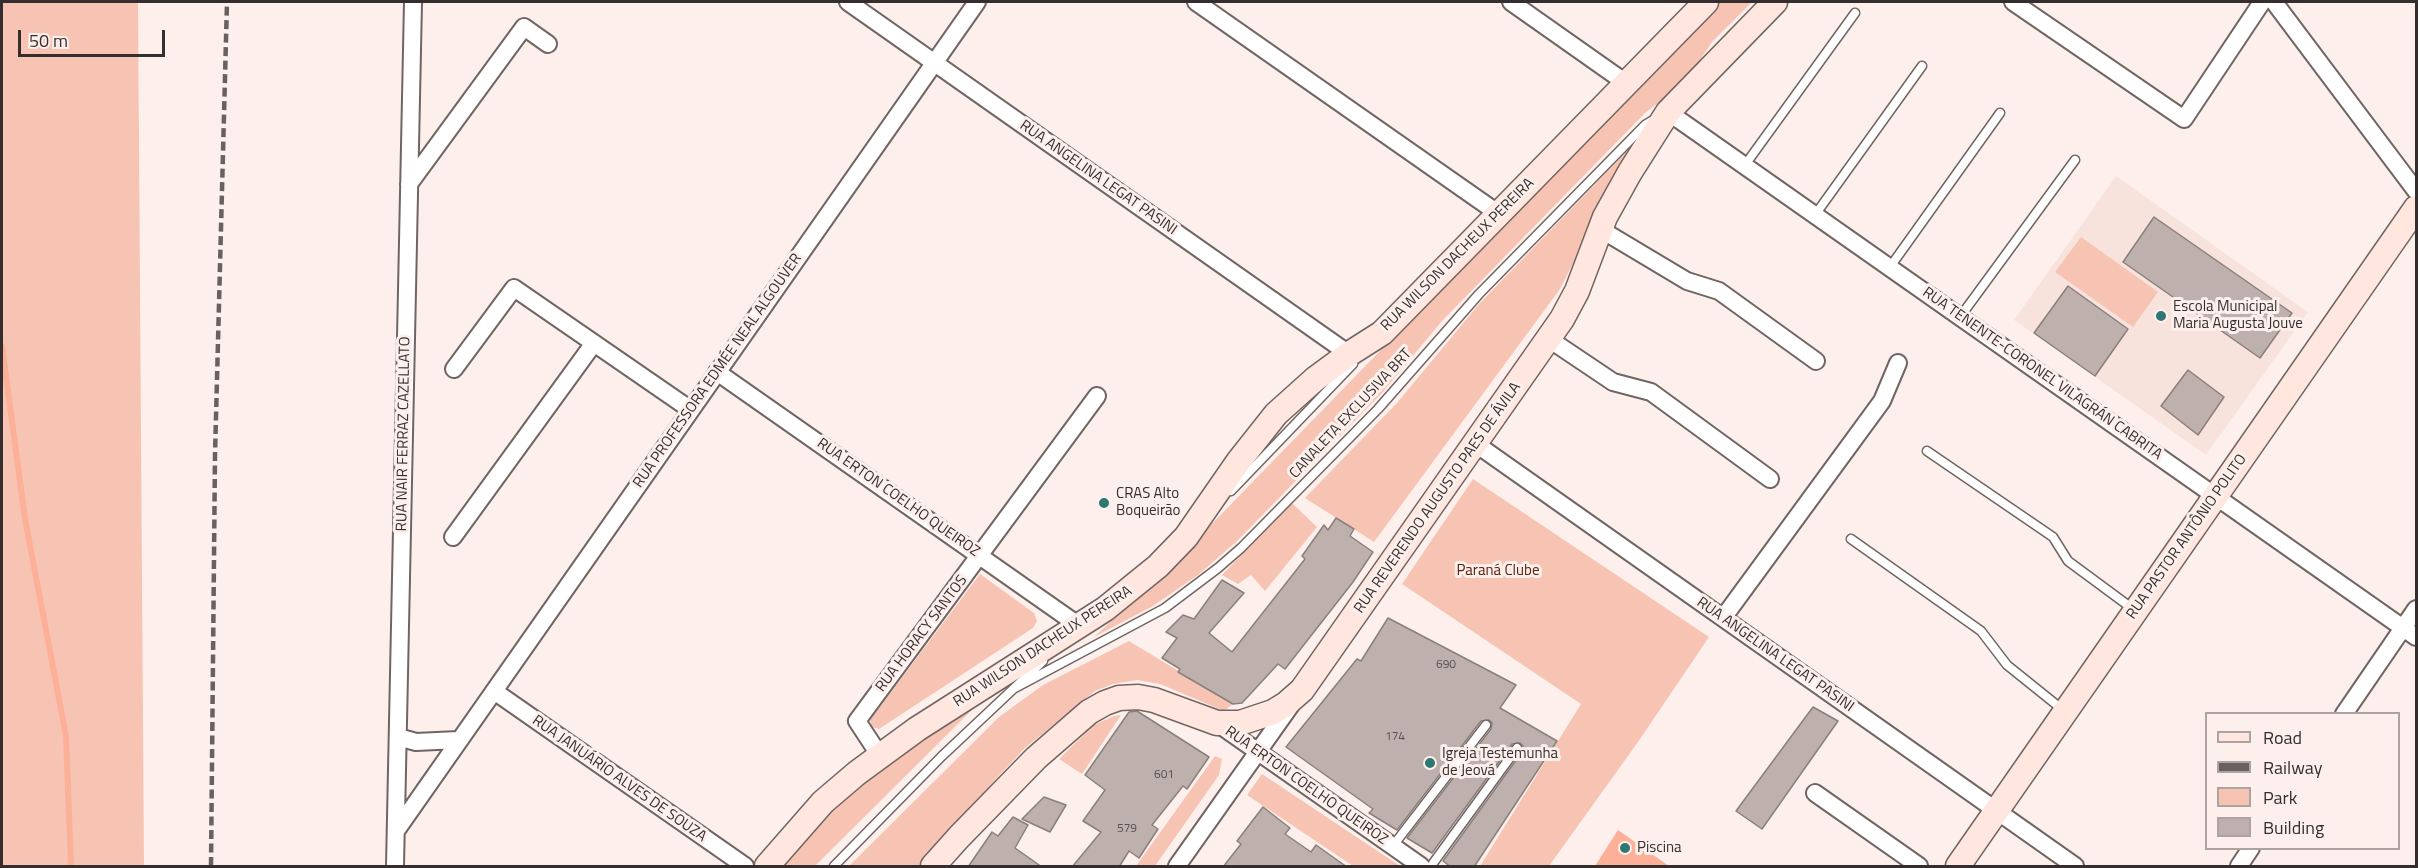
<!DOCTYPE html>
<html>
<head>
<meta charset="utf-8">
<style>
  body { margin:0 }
  #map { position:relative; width:2418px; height:868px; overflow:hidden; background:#fdf0ec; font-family:"Titillium Web",sans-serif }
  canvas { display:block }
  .frame { position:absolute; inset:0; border:3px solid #342f2e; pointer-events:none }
  .legend { position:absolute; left:2205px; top:712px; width:195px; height:138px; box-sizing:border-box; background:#fdf0ec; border:2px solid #ada3a0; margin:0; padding:8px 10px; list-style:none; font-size:18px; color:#342f2e }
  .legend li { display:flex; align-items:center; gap:12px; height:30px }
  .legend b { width:30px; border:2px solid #ada3a0 }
  .scale { position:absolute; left:18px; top:30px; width:147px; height:27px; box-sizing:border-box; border:3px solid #342f2e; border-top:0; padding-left:8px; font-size:18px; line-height:21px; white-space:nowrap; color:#342f2e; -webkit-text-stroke:4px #fdf0ec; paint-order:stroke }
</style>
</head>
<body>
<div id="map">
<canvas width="2418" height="868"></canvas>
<div class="frame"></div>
<ul class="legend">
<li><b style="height:8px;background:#ffe6de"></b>Road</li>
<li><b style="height:8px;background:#68615f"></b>Railway</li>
<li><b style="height:16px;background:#f7c4b4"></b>Park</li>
<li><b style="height:16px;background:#beb1ad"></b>Building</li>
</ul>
<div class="scale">50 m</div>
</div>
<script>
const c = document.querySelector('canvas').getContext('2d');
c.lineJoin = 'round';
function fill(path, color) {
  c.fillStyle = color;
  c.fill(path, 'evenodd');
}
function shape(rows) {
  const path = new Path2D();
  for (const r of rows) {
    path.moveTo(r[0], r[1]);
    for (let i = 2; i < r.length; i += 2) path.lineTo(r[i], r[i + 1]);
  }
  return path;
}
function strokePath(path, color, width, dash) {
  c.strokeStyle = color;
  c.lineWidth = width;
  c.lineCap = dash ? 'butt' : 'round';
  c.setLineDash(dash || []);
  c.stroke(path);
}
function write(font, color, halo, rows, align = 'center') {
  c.font = font + ' "Titillium Web",sans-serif';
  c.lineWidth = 6;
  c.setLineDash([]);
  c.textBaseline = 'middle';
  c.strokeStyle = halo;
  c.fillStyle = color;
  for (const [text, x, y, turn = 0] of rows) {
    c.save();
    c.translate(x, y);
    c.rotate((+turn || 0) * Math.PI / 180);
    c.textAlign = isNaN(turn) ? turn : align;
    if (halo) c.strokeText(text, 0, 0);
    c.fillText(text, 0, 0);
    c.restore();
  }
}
fill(shape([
  [2116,176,2308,312,2206,455,2014,320]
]), '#f8e3dc');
fill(shape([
  [2,2,138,2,144,866,2,866],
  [1719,2,1752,2,1712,42,1692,72,1671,93,1645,113,1442,321,1381,394,1236,542,1198,575,1153,606,1094,637,1169,568],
  [1634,144,1560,289,1374,542,1305,498,1397,403,1479,304],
  [2081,237,2158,292,2133,327,2055,272],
  [1473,479,1709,637,1638,742,1549,866,1480,866,1581,704,1402,584],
  [1292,503,1317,527,1265,591,1251,575,1238,584,1222,575],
  [980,574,1034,613,1037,621,1033,628,879,729,872,727,870,720],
  [1129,641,1233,704,1224,711,1160,684,1137,680,1113,684,1095,691,1025,748,994,781,922,866,849,866,999,717,1043,685],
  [998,684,815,866,782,866,793,847,844,798],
  [1121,715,1082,774,1059,759,1094,725,1114,716],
  [1215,756,1222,759,1219,775,1155,866,1136,866],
  [1262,774,1400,866,1353,866,1253,799,1247,795]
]), '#f7c4b4');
fill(shape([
  [1618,830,1669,866,1595,866]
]), '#fcb098');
strokePath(shape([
  [2,346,25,519,66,736,71,866]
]), '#fcb098', 6);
const building = shape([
  [2154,217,2292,313,2260,358,2123,262,2154,217],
  [2068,286,2128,329,2095,376,2034,333,2068,286],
  [2188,370,2224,397,2198,435,2161,406,2188,370],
  [1336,518,1354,529,1350,536,1373,552,1353,582,1285,669,1278,664,1242,703,1233,704,1178,672,1180,669,1162,658,1177,638,1166,632,1183,615,1194,619,1222,580,1244,593,1209,633,1232,652,1305,559,1302,556,1324,525,1328,530,1336,518],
  [1388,618,1516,685,1500,708,1557,741,1474,867,1451,867,1443,861,1522,752,1523,746,1520,743,1512,744,1432,853,1407,838,1491,729,1492,723,1489,720,1481,721,1397,830,1369,813,1373,809,1286,747,1357,659,1361,661,1388,618],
  [1813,707,1838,721,1762,829,1736,811,1813,707],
  [1137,711,1209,757,1187,789,1183,786,1152,825,1158,829,1139,858,1129,851,1119,867,1072,867,1101,832,1083,821,1105,790,1085,775,1129,712,1137,711],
  [1044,797,1066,805,1050,832,1022,819,1044,797],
  [1263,807,1290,828,1285,834,1311,852,1316,845,1347,867,1223,867,1241,844,1237,841,1263,807],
  [1013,817,1028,825,1015,848,1042,867,968,867,992,832,998,836,1013,817]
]);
fill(building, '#beb1ad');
strokePath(building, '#8a7f7b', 1.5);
const service = shape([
  [1745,165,1855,13],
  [1815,215,1922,66],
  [1890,267,2000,113],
  [1960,317,2075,160],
  [1927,451,2053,537,2068,561,2133,609],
  [1231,491,1353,364],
  [1851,539,1981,631,2007,665,2063,710],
  [1015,688,1165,608,1218,568,1241,548,1378,409,1479,294,1645,125,1655,119],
  [1392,847,1486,725],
  [834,866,942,756,1043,661],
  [1431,866,1517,748]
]);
const minor = shape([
  [848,2,1349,354],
  [1196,2,1499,214],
  [1511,2,1626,83],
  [2013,2,2184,119,2262,2],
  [2274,2,2416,191],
  [1668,112,2416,637],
  [409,184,524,27,548,44],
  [1600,229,1687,281,1719,291,1816,361],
  [1549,339,1613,382,1651,392,1770,479],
  [454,369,514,288,691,410],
  [717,372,1078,625],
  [1476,444,2075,866],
  [453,537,594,343],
  [1723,618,1882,401,1898,363],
  [494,691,745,866],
  [2344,714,2416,609],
  [1217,723,1421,866],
  [398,737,416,742,458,740],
  [880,756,857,721,1097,396],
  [1815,793,1919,866],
  [396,831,977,2],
  [395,866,413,2],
  [1177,866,1291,705],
  [2239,866,2251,848]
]);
const secondary = shape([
  [767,866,823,802,857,773,917,729,1105,609,1158,566,1186,537,1238,462,1276,414,1315,379,1349,354,1382,333,1706,2],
  [933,866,959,837,1036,758,1089,712,1105,703,1119,698,1138,697,1154,700,1217,723,1240,723,1273,712,1286,704,1302,690,1562,319,1577,291,1605,217,1630,172,1668,112,1775,2],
  [1958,866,2416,208]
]);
strokePath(service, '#706562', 11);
strokePath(minor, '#706562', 20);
strokePath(secondary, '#706562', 27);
strokePath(service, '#fff', 8);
strokePath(minor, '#fff', 16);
strokePath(secondary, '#ffe6de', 24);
strokePath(shape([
  [211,866,215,455,227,2]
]), '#68615f', 4.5, [9, 4.5]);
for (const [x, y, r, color] of [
  [2161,316,6,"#2f7772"],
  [1104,503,6,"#2f7772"],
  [1430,763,6,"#2f7772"],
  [1625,848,6,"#2f7772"]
]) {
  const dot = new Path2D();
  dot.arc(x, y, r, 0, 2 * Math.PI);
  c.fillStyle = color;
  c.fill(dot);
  strokePath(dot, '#fdf0ec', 2);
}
write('12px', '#56504e', null, [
  ["690",1446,665],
  ["174",1395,737],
  ["601",1164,775],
  ["579",1127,829]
]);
write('15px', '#342f2e', '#fdf0ec', [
  ["RUA ANGELINA LEGAT PASINI",1098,178,35],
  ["RUA WILSON DACHEUX PEREIRA",1458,255,-45],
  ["RUA PROFESSORA EDMÉE NEAL ALGOUVER",718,371,-55],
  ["RUA TENENTE-CORONEL VILAGRÁN CABRITA",2042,374,35],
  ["CANALETA EXCLUSIVA BRT",1351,414,-47],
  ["RUA NAIR FERRAZ CAZELLATO",404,434,-89],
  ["RUA ERTON COELHO QUEIROZ",898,498,35],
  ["RUA REVERENDO AUGUSTO PAES DE ÁVILA",1438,498,-55],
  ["RUA PASTOR ANTÔNIO POLITO",2187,537,-55],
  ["RUA HORACY SANTOS",922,634,-53],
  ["RUA WILSON DACHEUX PEREIRA",1043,647,-33],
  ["RUA ANGELINA LEGAT PASINI",1775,655,35],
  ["RUA JANUÁRIO ALVES DE SOUZA",619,779,35],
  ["RUA ERTON COELHO QUEIROZ",1306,786,35]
]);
write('15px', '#342f2e', '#fdf0ec', [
  ["Escola Municipal",2173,307],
  ["Maria Augusta Jouve",2173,324],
  ["CRAS Alto",1116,494],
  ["Boqueirão",1116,511],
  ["Igreja Testemunha",1442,754],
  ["de Jeová",1442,771],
  ["Piscina",1637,848]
], 'left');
write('15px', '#59200c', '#fdf0ec', [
  ["Paraná Clube",1498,571]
]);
</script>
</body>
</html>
